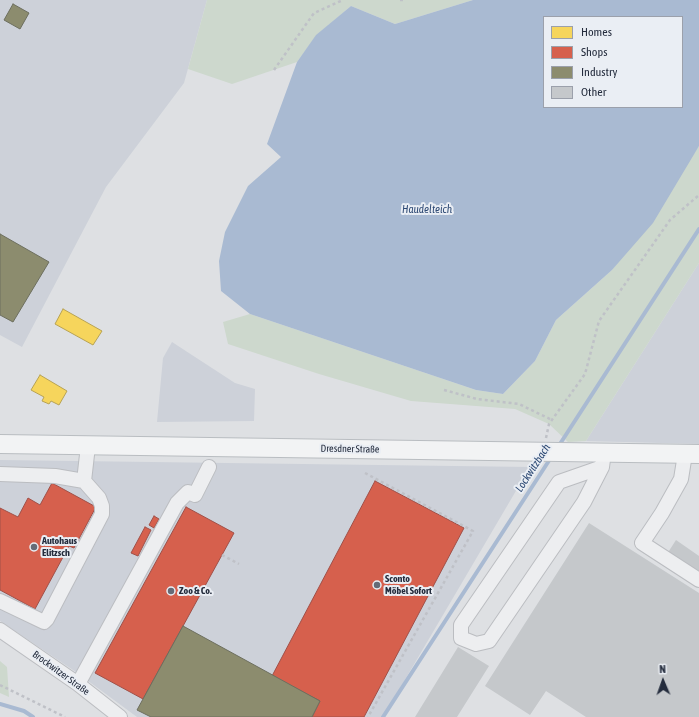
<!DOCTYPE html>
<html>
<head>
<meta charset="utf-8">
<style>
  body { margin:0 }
  #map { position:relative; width:699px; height:717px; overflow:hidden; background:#dee0e3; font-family:"Asap Condensed",sans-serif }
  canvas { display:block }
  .legend { position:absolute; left:543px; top:16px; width:140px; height:92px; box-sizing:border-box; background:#eaeef4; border:1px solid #9ba0ab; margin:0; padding:5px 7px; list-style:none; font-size:12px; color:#242c3d }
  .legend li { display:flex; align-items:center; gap:8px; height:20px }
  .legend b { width:20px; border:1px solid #9ba0ab }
  .north { position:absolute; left:643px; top:661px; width:40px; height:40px; -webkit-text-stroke:3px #eaeef4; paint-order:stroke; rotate:358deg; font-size:11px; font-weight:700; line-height:16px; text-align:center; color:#242c3d }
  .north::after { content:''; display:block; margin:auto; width:14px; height:18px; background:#242c3d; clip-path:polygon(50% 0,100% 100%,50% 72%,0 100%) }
</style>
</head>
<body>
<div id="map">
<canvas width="699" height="717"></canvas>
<ul class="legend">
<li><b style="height:11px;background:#f6d55c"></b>Homes</li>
<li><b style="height:11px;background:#d6604d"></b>Shops</li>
<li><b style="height:11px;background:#8c8c6e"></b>Industry</li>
<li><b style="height:11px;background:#c5c8cb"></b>Other</li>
</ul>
<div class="north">N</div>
</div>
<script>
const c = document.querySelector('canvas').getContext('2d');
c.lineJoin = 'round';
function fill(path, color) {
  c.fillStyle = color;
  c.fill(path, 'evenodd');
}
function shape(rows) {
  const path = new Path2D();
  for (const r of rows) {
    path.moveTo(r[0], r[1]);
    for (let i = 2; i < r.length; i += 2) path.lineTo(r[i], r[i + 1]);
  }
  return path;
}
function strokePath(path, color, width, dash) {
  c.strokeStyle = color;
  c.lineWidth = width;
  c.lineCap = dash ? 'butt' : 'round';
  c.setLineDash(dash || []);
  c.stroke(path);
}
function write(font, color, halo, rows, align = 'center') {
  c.font = font + ' "Asap Condensed",sans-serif';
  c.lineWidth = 4;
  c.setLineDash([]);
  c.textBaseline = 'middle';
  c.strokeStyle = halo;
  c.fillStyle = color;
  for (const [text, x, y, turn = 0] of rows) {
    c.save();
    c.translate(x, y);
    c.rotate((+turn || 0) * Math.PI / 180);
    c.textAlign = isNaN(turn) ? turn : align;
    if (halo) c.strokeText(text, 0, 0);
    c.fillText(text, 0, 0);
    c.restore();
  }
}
fill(shape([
  [0,0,207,0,184,83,106,187,22,347,0,335],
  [699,263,699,444,586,441],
  [172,342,235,383,255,389,254,421,157,422,163,358],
  [0,460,530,467,383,717,137,717,76,672,0,621]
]), '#cdd1d9');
fill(shape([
  [207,0,473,0,395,24,351,6,317,35,297,62,232,84,188,69],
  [699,146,699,263,586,441,568,442,549,424,515,409,411,401,319,374,228,344,223,322,250,314,476,390,503,394,535,361,556,320,612,270],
  [0,661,7,667,9,697,0,693]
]), '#cdd8cd');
fill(shape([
  [473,0,699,0,699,146,653,223,612,270,556,320,535,361,503,394,476,390,250,314,221,291,219,261,225,232,248,186,281,157,267,144,297,62,316,35,351,6,395,24],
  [544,17,682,17,682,107,544,107]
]), '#a9bad2');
const homes = shape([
  [63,309,102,331,93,345,55,324,63,309],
  [40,375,67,391,59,405,51,401,49,404,42,401,44,397,31,390,40,375]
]);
fill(homes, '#f6d55c');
strokePath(homes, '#b7a253', 1);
const shops = shape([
  [375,481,464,528,364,717,312,717,320,701,272,676,375,481],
  [52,483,96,507,74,548,69,546,35,609,0,590,0,508,18,517,28,498,40,505,52,483],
  [186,507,234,533,143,699,95,673,186,507],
  [154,516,159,519,154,528,149,525,154,516],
  [145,527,151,530,138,556,131,553,145,527]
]);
fill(shops, '#d6604d');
strokePath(shops, '#a15048', 1);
const industry = shape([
  [13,4,29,13,20,29,4,20,13,4],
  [0,234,49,262,13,322,0,315,0,234],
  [183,626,320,701,312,717,151,717,137,710,183,626]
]);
fill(industry, '#8c8c6e');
strokePath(industry, '#6d6f5f', 1);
strokePath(shape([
  [558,447,699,229],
  [0,704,24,711,33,717],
  [383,717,552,456]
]), '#a9bad2', 4);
fill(shape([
  [589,523,699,593,699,717,586,717,546,691,530,715,485,686],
  [676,540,699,556,699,574,667,554],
  [458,647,489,666,457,717,415,717]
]), '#c5c8cb');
const minor = shape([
  [685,454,681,479,662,513,642,543,699,580],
  [602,467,559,482,461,625,461,638,476,644,489,641,584,502,602,467,604,452],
  [0,474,55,476,84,481],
  [0,601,44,622,47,619,102,514,102,506,99,498,84,481,88,446],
  [0,630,78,684,120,717],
  [78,684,177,503,188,492,195,495,209,467]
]);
const major = shape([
  [0,444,699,454]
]);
strokePath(minor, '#bbbdc1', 16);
strokePath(major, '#b9bdc1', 20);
strokePath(shape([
  [400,0,403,0],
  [274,70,314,13,343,0],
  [444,390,477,399,519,404,552,420],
  [546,438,549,424,585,374,599,321,670,220,699,195],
  [365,473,473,531,368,717],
  [222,555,239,564],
  [0,685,65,717]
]), '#bfc1c7', 2.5, [3, 3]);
strokePath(minor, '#edeef0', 14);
strokePath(major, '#f2f3f4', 18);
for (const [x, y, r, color] of [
  [34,547,4,"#656b77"],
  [377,585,4,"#656b77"],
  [171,591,4,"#656b77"]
]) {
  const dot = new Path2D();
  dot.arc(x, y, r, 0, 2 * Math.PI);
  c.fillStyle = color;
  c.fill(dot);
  strokePath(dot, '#eaeef4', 1.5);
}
write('10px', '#242c3d', '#eaeef4', [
  ["Dresdner Straße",350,449,1],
  ["Brockwitzer Straße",61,673,36]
]);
write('bold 10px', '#242c3d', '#eaeef4', [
  ["Autohaus",42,541],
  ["Elitzsch",42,553],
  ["Sconto",385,579],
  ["Möbel Sofort",385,591],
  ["Zoo & Co.",179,591]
], 'left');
write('italic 11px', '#2c4873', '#eaeef4', [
  ["Haudelteich",427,210],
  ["Lockwitzbach",533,468,-57]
]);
</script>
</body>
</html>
